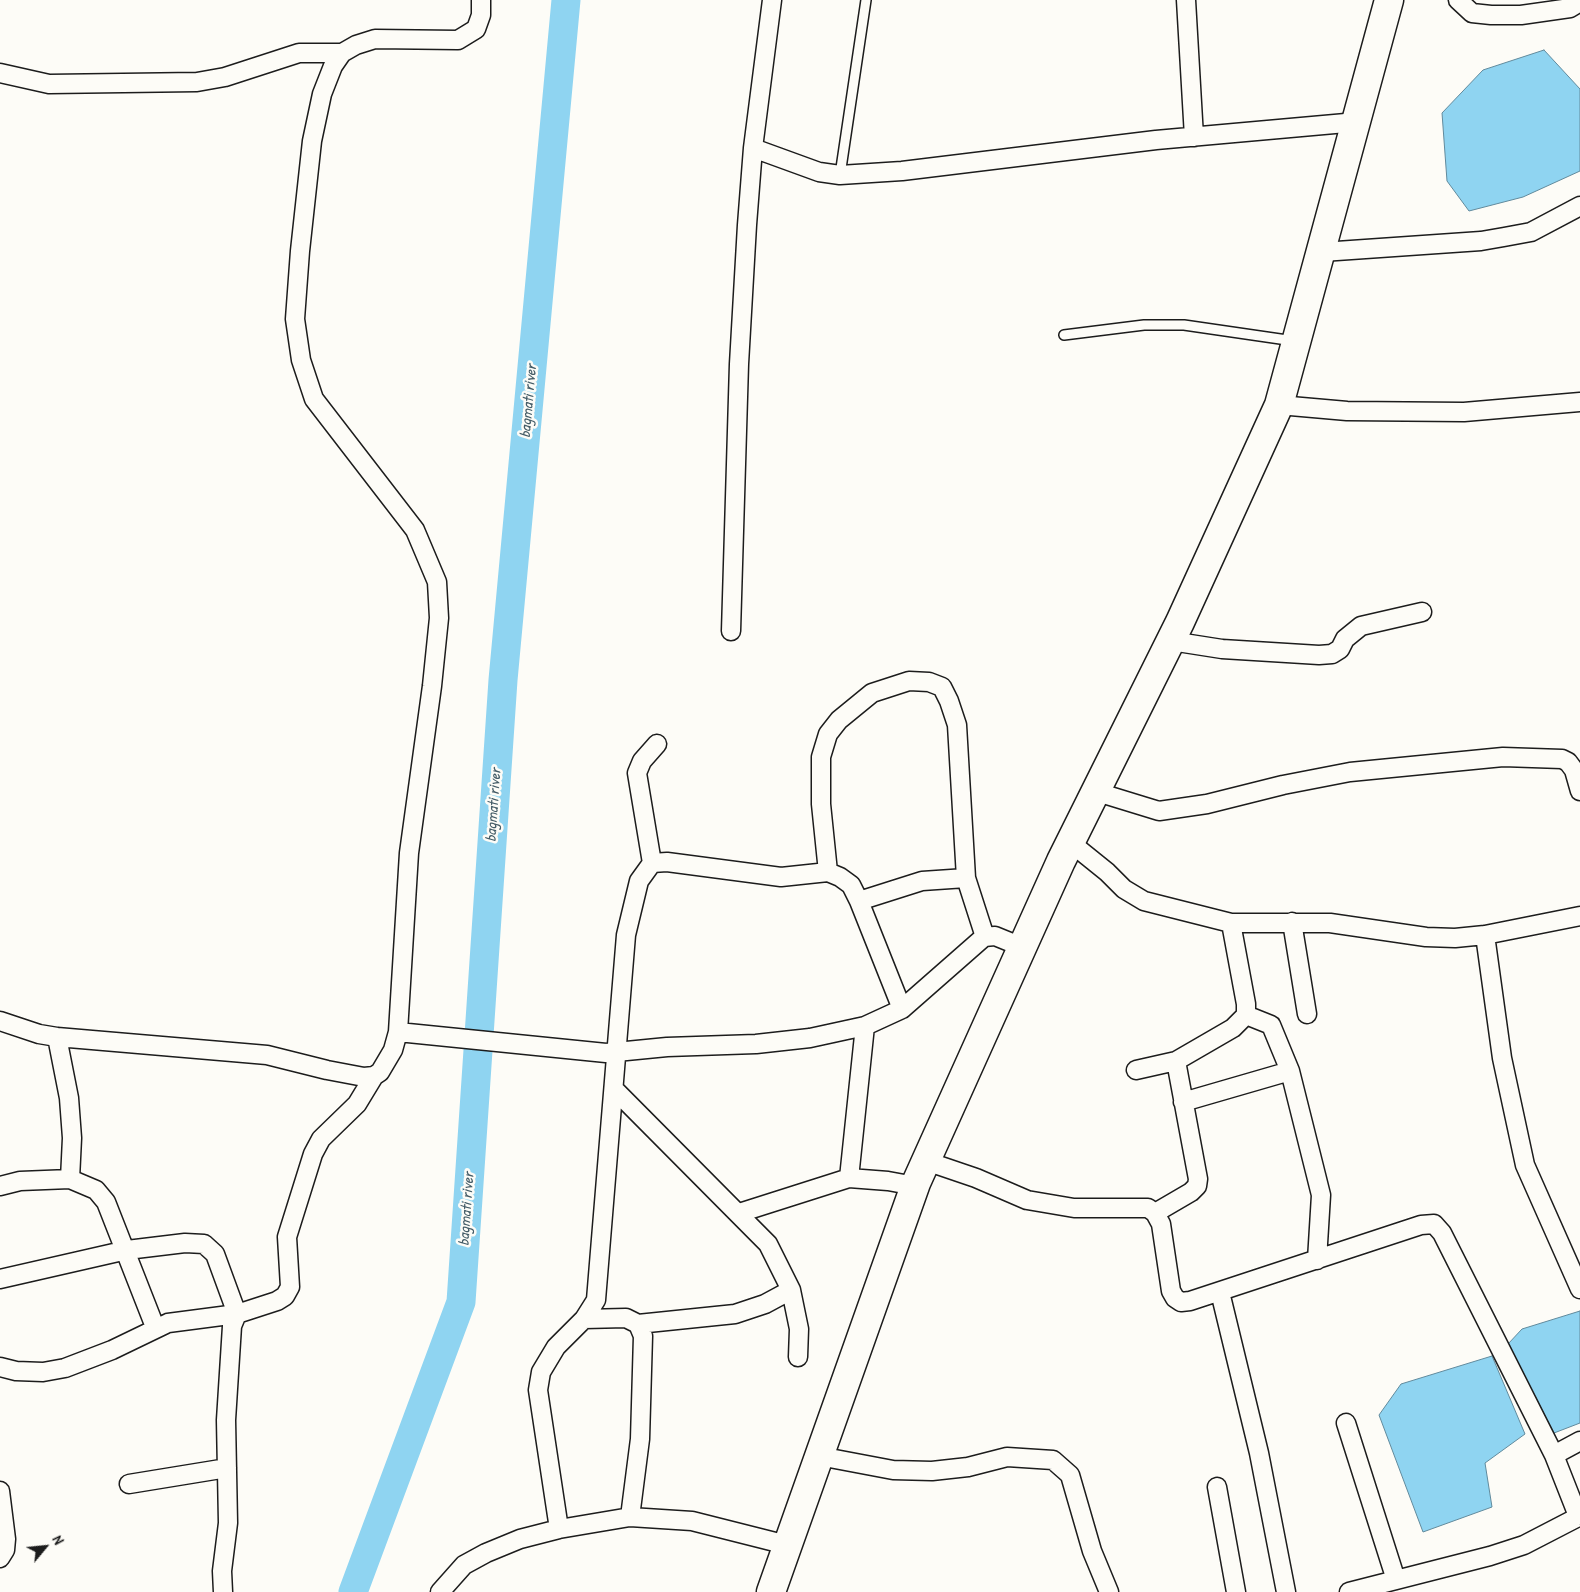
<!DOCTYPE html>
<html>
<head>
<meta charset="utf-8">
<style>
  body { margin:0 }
  #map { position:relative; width:1580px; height:1592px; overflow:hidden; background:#fdfcf7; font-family:"Patrick Hand",sans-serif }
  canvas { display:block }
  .north { position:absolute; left:20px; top:1522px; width:50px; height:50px; -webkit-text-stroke:4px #fdfcf7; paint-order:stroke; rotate:62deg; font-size:14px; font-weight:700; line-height:20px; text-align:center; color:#1c1c1c }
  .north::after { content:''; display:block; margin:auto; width:18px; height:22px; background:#1c1c1c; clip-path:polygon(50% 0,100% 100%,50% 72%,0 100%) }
</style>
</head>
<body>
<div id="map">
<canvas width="1580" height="1592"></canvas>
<div class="north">N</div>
</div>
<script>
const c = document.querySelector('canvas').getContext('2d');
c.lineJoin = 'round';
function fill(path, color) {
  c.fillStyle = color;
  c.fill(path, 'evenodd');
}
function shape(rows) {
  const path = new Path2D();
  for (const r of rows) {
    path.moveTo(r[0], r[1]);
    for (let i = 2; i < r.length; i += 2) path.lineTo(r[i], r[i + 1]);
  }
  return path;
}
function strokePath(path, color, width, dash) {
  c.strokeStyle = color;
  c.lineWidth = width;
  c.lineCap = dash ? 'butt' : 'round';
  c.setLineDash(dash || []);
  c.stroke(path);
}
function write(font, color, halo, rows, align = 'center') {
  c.font = font + ' "Patrick Hand",sans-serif';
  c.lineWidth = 5;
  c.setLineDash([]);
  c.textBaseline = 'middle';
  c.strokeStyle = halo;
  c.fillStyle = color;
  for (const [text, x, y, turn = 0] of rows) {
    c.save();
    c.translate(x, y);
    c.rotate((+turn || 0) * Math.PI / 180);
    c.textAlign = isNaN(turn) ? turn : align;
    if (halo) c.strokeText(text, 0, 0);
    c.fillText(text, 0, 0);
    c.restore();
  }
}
const water = shape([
  [1544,50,1580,89,1580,171,1523,197,1469,211,1447,181,1442,113,1483,70,1544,50],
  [1580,1311,1580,1423,1554,1433,1508,1344,1522,1329,1580,1311],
  [1492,1356,1525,1434,1485,1463,1492,1507,1423,1532,1379,1415,1401,1384,1492,1356]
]);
fill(water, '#8fd4f1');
strokePath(water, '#618a9c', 1);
strokePath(shape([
  [353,1592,461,1302,503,680,566,0]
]), '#8fd4f1', 29);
const lane = shape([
  [840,175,866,0],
  [1064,335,1144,325,1184,325,1294,341]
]);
const street = shape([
  [1186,0,1194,137],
  [1458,0,1472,13,1491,15,1521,15,1570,8,1580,2],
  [0,73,49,84,197,82,225,77,299,53,342,53],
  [753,148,819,172,840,175,902,171,1156,140,1357,122],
  [1322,252,1481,241,1504,237,1531,232,1580,206],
  [1279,405,1347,411,1464,412,1580,402],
  [731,631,739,364,747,225,753,148,772,0],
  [1171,641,1222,649,1319,655,1332,654,1340,649,1345,639,1361,626,1422,612],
  [1097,792,1159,811,1207,804,1283,785,1350,772,1503,757,1562,759,1568,762,1574,770,1580,791],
  [1071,843,1107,872,1124,889,1144,901,1231,923,1330,923,1426,937,1455,938,1485,935,1580,916],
  [652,863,637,773,642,761,657,744],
  [828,872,821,804,821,757,828,734,839,720,872,693,909,681,929,682,942,687,949,701,957,725,966,878,985,937],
  [859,901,922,881,966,878],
  [1292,922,1307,1014],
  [1485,935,1502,1058,1525,1165,1580,1289],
  [1246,1015,1271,1025,1290,1071,1321,1195,1317,1260],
  [0,1021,39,1034,57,1037,267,1055,327,1070,364,1077,374,1076,380,1072,393,1050,398,1032,409,853,432,686,439,618,437,582,415,530,314,399,301,360,295,319,300,251,312,141,322,94,333,66,342,53,356,45,375,39,458,40,476,29,481,15,481,0],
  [398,1032,606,1053,667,1047,756,1044,810,1038,865,1026,902,1009,984,937,995,936,1022,947],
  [57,1037,69,1098,72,1138,70,1179],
  [1136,1070,1176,1061,1233,1028,1246,1015,1246,1004,1231,923],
  [614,1089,768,1244,791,1290,799,1329,798,1357],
  [1183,1102,1290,1071],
  [926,1161,976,1178,1027,1200,1074,1208,1148,1208,1155,1213,1161,1224,1171,1291,1175,1298,1181,1302,1190,1301,1421,1225,1434,1224,1442,1233,1554,1455,1578,1516],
  [849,1178,865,1026],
  [0,1186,20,1181,70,1179,96,1190,106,1202,155,1327],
  [739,1213,849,1178,888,1181,915,1186],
  [1155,1213,1191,1192,1197,1186,1198,1179,1176,1061],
  [0,1279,127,1250,185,1243,204,1244,215,1254,237,1314,168,1323,112,1350,65,1368,43,1372,16,1371,0,1367],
  [1220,1292,1259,1453,1286,1592],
  [584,1319,626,1318,638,1324,643,1336,640,1439,630,1517],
  [638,1324,735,1314,765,1304,791,1290],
  [1346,1423,1396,1580],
  [1554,1455,1580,1441],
  [819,1456,893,1470,932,1471,968,1467,1007,1457,1053,1460,1070,1475,1092,1551,1109,1592],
  [129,1484,227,1468],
  [1217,1487,1236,1592],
  [0,1491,6,1539,5,1550,0,1558],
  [559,1529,538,1390,541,1372,556,1347,584,1319,596,1300,626,935,639,881,652,863,667,862,781,877,828,872,840,877,851,885,859,901,902,1009],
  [223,1592,222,1571,228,1523,226,1420,232,1326,237,1314,277,1301,285,1296,290,1287,287,1237,313,1154,321,1139,357,1104,374,1076],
  [440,1592,464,1565,486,1553,520,1539,559,1529,630,1517,692,1521,787,1545],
  [1349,1592,1490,1556,1524,1545,1580,1516]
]);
const primary = shape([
  [771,1592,916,1183,1061,861,1180,622,1279,405,1389,0]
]);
strokePath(lane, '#1c1c1c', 12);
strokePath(street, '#1c1c1c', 21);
strokePath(primary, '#1c1c1c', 31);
strokePath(lane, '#fdfcf7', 9);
strokePath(street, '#fdfcf7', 18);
strokePath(primary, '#fdfcf7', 28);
write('italic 15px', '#445c67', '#fdfcf7', [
  ["bagmati river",529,401,-85],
  ["bagmati river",494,805,-86],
  ["bagmati river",467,1209,-86]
]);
</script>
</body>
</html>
